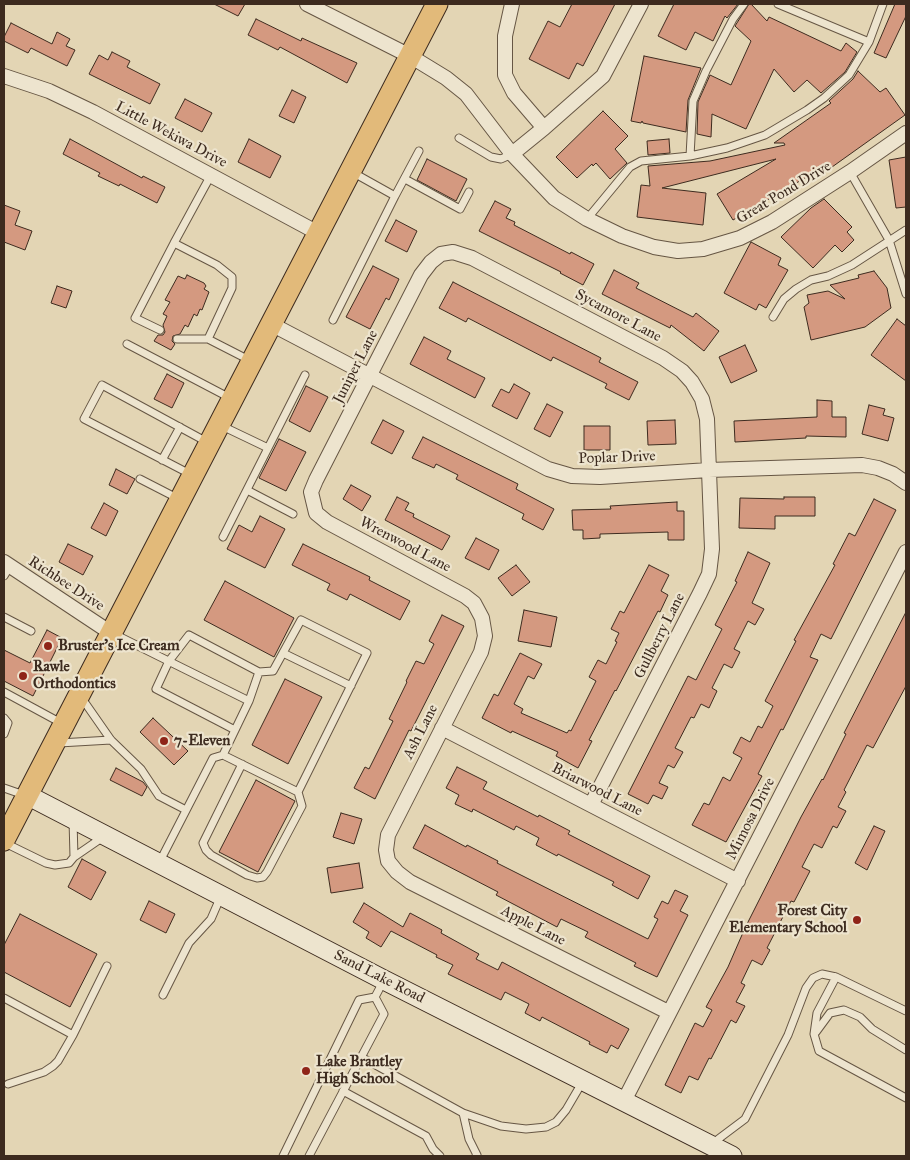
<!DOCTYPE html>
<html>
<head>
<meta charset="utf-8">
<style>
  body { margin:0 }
  #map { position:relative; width:910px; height:1160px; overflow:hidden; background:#e3d5b4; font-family:"IM FELL Great Primer",serif }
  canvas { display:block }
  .frame { position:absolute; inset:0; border:5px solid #3d2b1f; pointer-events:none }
</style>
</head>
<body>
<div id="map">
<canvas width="910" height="1160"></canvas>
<div class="frame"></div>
</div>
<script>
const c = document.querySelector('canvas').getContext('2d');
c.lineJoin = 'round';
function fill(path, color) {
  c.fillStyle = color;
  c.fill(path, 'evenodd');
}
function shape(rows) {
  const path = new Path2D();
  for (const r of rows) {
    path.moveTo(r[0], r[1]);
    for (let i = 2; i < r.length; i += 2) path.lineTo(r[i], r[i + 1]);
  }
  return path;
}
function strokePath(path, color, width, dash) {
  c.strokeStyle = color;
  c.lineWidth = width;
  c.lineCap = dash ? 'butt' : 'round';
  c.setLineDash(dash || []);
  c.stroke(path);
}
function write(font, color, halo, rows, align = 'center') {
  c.font = font + ' "IM FELL Great Primer",serif';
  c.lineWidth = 4.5;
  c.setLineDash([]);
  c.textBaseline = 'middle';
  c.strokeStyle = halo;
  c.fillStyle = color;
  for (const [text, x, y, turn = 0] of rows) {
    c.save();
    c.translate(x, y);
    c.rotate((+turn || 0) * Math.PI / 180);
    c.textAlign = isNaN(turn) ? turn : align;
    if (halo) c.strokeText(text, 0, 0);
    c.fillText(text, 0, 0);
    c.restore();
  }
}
const building = shape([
  [214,4,245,4,238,16,214,4],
  [572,4,615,4,583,66,577,63,569,79,529,59,548,21,560,27,572,4],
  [674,4,738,4,727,18,725,16,713,41,695,32,686,50,658,36,674,4],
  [749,4,751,4,767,21,769,17,841,51,846,43,857,52,845,72,821,93,807,80,794,92,774,69,746,129,712,114,711,137,697,134,698,102,710,75,731,85,751,41,735,26,749,4],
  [895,4,906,4,906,16,886,58,874,53,895,4],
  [256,19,301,41,302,38,357,63,347,83,280,47,278,50,248,35,256,19],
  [11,23,52,44,57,32,70,39,66,46,75,50,67,66,31,48,28,53,4,41,4,37,11,23],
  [112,52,130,61,127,67,160,84,150,104,89,74,99,55,108,60,112,52],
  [644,56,701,68,688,100,686,132,643,123,642,121,641,123,631,121,644,56],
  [858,71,880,92,886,88,905,115,825,172,822,168,733,220,717,194,776,159,662,188,706,193,703,225,637,217,641,185,650,186,648,166,710,161,785,145,784,143,774,143,831,103,829,101,853,79,858,71],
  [292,90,306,97,294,123,279,116,292,90],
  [185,99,212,113,202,132,175,118,185,99],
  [603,111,628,136,615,149,627,163,610,179,596,163,593,166,592,164,577,178,556,157,603,111],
  [70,139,142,178,143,176,165,187,157,203,120,184,119,186,98,176,100,173,63,154,70,139],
  [249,139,281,156,270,178,238,162,249,139],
  [669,139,670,153,648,155,647,141,669,139],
  [906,157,906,207,896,208,889,160,906,157],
  [427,159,467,179,456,201,417,180,427,159],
  [824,199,852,227,847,232,854,240,842,252,835,245,813,268,781,237,811,208,824,199],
  [495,201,511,209,506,218,515,222,514,225,570,254,571,252,594,264,583,285,560,273,561,272,479,231,495,201],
  [4,205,20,211,15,225,32,231,25,250,4,242,4,205],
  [396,220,417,231,407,252,385,241,396,220],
  [751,242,781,258,778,265,788,270,766,308,759,304,756,310,724,293,751,242],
  [373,266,399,279,389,300,386,298,370,329,346,317,373,266],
  [614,270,639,283,636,288,693,317,696,313,719,331,704,351,671,325,670,328,602,294,614,270],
  [874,271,887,288,891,308,865,327,811,340,804,307,809,303,807,295,828,291,845,299,830,285,859,278,858,275,874,271],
  [187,275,204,283,206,286,204,289,209,292,202,310,200,309,197,316,194,314,188,327,185,325,180,334,173,336,172,341,175,344,171,350,154,341,158,335,163,335,165,332,163,325,167,316,163,314,170,302,165,300,178,276,185,279,187,275],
  [453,282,601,358,599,362,638,382,629,400,605,388,607,384,553,357,551,361,468,318,466,322,439,308,453,282],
  [57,286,72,291,66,308,51,303,57,286],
  [897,319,906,326,906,381,871,355,897,319],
  [424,337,451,351,447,359,485,378,475,398,410,364,424,337],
  [745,345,757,371,731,383,719,357,745,345],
  [167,374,184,383,172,408,154,399,167,374],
  [514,384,530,393,517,419,492,406,501,389,509,393,514,384],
  [306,386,328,397,310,432,289,421,306,386],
  [817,400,832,401,832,417,846,417,846,437,806,436,806,438,735,442,734,421,817,417,817,400],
  [547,404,563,412,550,437,534,429,547,404],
  [869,405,885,409,883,415,894,418,888,441,862,434,869,405],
  [383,420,404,431,392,454,371,443,383,420],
  [675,420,676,444,648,445,647,421,675,420],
  [584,426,610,426,610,450,584,450,584,426],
  [423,437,518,484,516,489,554,509,543,530,522,519,524,514,456,479,458,475,436,464,434,468,412,458,423,437],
  [279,439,306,452,286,491,259,478,279,439],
  [116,469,135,479,127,494,109,485,116,469],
  [351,485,371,496,362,511,343,499,351,485],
  [397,497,409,503,405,510,414,514,413,517,450,536,442,550,385,520,397,497],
  [784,497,815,497,815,516,775,516,775,529,739,528,740,498,784,499,784,497],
  [874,499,896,510,831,639,821,634,810,657,818,660,783,730,781,729,758,774,762,776,726,842,692,825,704,803,709,805,723,777,730,781,742,758,733,753,741,737,750,742,758,726,762,728,773,706,765,701,796,641,794,640,835,565,833,564,849,533,855,536,874,499],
  [677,502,677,511,684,511,684,540,668,540,668,532,600,534,600,538,583,539,583,530,573,530,572,510,611,509,610,506,677,502],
  [104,503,118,511,106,536,91,528,104,503],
  [260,516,285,529,265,568,227,549,239,525,252,532,260,516],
  [476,538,499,550,489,570,465,558,476,538],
  [68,544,93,556,83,575,59,562,68,544],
  [303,544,370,577,369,580,410,601,400,620,350,594,347,600,327,590,330,584,292,565,303,544],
  [748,552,770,563,752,603,764,609,755,625,748,621,734,649,740,652,732,668,724,664,712,688,717,691,709,708,701,704,694,718,691,717,675,748,683,752,674,768,668,765,659,783,668,787,662,799,653,795,648,804,628,794,688,676,696,680,722,629,715,625,737,582,735,581,748,552],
  [516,565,530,582,512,596,498,578,516,565],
  [649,565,669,575,661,591,668,595,660,612,658,611,616,691,615,690,589,740,592,741,578,768,556,756,558,752,512,731,511,733,482,718,494,694,498,696,520,653,542,664,534,679,528,676,514,704,523,709,521,713,567,733,569,730,571,731,596,681,589,677,598,660,606,664,617,642,615,641,619,633,611,629,620,611,624,613,649,565],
  [225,581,294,618,274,657,204,620,225,581],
  [524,610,557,617,551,647,518,641,524,610],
  [906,612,906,686,873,748,867,745,844,790,846,792,838,807,846,811,837,828,833,826,822,848,814,844,802,867,810,871,794,902,791,901,767,948,770,950,762,965,752,960,741,983,745,985,736,1002,745,1006,736,1023,731,1020,711,1059,709,1058,698,1080,689,1076,681,1093,665,1085,695,1023,703,1027,712,1010,706,1007,728,967,745,928,801,817,822,779,823,780,846,734,844,733,906,612],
  [442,615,464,626,411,731,409,730,375,799,354,788,365,767,369,769,393,721,389,719,407,682,406,681,416,661,424,664,434,644,429,641,442,615],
  [47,630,62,638,33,696,4,681,4,650,30,663,47,630],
  [285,679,322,697,288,764,252,745,285,679],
  [153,718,188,751,174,765,140,732,153,718],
  [457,767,487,782,483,789,538,817,539,815,570,831,568,834,650,876,638,899,612,885,614,882,558,854,557,856,536,845,539,838,516,826,514,830,473,809,472,812,455,804,459,795,446,788,457,767],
  [116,768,143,782,147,787,142,796,110,780,116,768],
  [256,780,295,801,258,872,219,852,256,780],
  [341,813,362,819,354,844,333,837,341,813],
  [425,825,466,847,467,845,498,861,497,863,648,939,658,919,654,917,662,901,668,904,675,890,688,896,680,911,688,915,657,977,634,966,636,963,585,937,588,932,561,919,557,927,496,895,498,892,413,848,425,825],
  [874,826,885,831,867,870,855,863,874,826],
  [82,859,106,872,91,900,68,887,82,859],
  [359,863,363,888,331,893,327,868,359,863],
  [149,901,175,914,166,933,140,920,149,901],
  [364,903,403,927,410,913,442,930,441,933,479,954,476,959,498,970,502,962,629,1029,618,1049,611,1045,607,1053,589,1044,590,1042,542,1017,540,1021,525,1013,529,1004,505,992,501,1000,448,974,453,965,436,957,437,955,391,931,381,947,366,938,369,932,353,922,364,903],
  [20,914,97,954,70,1007,4,972,4,945,20,914]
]);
fill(building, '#d49980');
strokePath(building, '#3d2b1f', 1);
const lane = shape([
  [778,4,869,42],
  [459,138,491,157,501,159,512,154],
  [690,156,693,101,706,71,733,19,744,4],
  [352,172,395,196,419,151],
  [850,172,889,240,906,294],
  [211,175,174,243,217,265,232,277,232,288,208,339,251,361],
  [405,179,460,209,469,192],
  [587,219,630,167,641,161,690,156,727,148,765,135,807,110,824,98,849,75,869,42,883,4],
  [773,317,784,299,796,289,811,280,828,276,852,265,906,230],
  [333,320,395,196],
  [160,330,135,318,174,243],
  [177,339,208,339],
  [127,344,230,398],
  [222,426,268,448],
  [162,460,180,427],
  [190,474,84,419,102,385,207,442],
  [140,479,177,498],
  [247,490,293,514],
  [223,537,305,375],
  [4,576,10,566],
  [4,617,31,631],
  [114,634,249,701,223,755,213,758,159,863],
  [283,653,351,686],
  [4,692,63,724],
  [81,697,111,740,141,769,159,796,186,810],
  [4,718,8,723,4,734],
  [235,730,156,689,169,661,189,635,259,672,249,701],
  [59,743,111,740],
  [223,755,298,792,367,653,301,620,273,671,259,672],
  [242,764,203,843,206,850,211,855,247,875,257,878,263,877,267,872,302,806,298,792],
  [4,788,24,795],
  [73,820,74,857,103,837],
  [5,843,46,863,55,865,69,863,74,857],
  [836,977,817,1013,814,1034,819,1051,906,1098],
  [163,995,189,943,211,919,221,896],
  [375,997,384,980],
  [4,998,73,1035,107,966],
  [816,1032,830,1013,844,1010,860,1017,872,1029,906,1050],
  [361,1057,463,1113,501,1126,526,1129,546,1127,556,1122,566,1110,583,1081],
  [8,1084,44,1072,53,1066,58,1061,73,1035],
  [343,1091,426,1136,433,1149,440,1156],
  [463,1113,469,1139,477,1155,476,1156],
  [713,1143,745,1119,788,1035,806,988,813,978,822,974,836,977,906,1011],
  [283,1156,359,1000,375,997],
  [309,1156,384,1014,375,997]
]);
const street = shape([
  [307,4,410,56,446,78,466,94,512,154,554,198,587,219,622,236,654,247,678,251,703,249,740,238,772,222,850,172,906,133],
  [512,4,505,36,505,75,514,93,544,128],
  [4,76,49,91,93,112,318,233],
  [512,154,544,128,603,76,641,4],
  [271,324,548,469,572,476,600,477,709,470,862,465,878,468,893,474,906,483],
  [4,562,111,633],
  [442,728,738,881],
  [591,805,700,593,709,574,712,549,707,419,702,399,692,382,682,371,663,358,472,258,453,252,441,254,431,262,421,275,316,480,311,492,316,513,327,522,465,596,474,603,482,618,485,636,481,652,388,835,386,850,388,861,397,872,410,882,668,1012],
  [624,1101,906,552]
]);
const secondary = shape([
  [27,795,384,980,732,1156]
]);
const primary = shape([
  [4,840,437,4]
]);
strokePath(lane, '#665644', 9);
strokePath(street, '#665644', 16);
strokePath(secondary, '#3d2b1f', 21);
strokePath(primary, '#3d2b1f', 23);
strokePath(lane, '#ede4ce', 7);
strokePath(street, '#ede4ce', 14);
strokePath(secondary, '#ede4ce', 19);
strokePath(primary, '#e2ba7a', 21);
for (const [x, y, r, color] of [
  [48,646,5,"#8f2418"],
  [23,676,5,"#8f2418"],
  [164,741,5,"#8f2418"],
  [857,920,5,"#8f2418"],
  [306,1071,5,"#8f2418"]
]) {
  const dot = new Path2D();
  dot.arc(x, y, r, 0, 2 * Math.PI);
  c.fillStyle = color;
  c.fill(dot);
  strokePath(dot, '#ede4ce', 2);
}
write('15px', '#3d2b1f', '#ede4ce', [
  ["Little Wekiwa Drive",171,135,28],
  ["Great Pond Drive",784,193,-31],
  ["Sycamore Lane",618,316,28],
  ["Juniper Lane",356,367,-63],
  ["Poplar Drive",617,458,-2],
  ["Wrenwood Lane",405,545,28],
  ["Richbee Drive",66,584,33],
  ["Gullberry Lane",660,636,-63],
  ["Ash Lane",421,732,-63],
  ["Briarwood Lane",597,790,27],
  ["Mimosa Drive",751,819,-63],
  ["Apple Lane",533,926,27],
  ["Sand Lake Road",379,977,27]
]);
write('bold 15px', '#3d2b1f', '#ede4ce', [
  ["Bruster's Ice Cream",58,646],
  ["Rawle",33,667],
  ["Orthodontics",33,684],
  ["7-Eleven",174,741],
  ["Forest City",847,911,"right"],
  ["Elementary School",847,928,"right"],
  ["Lake Brantley",316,1062],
  ["High School",316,1079]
], 'left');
</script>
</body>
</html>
